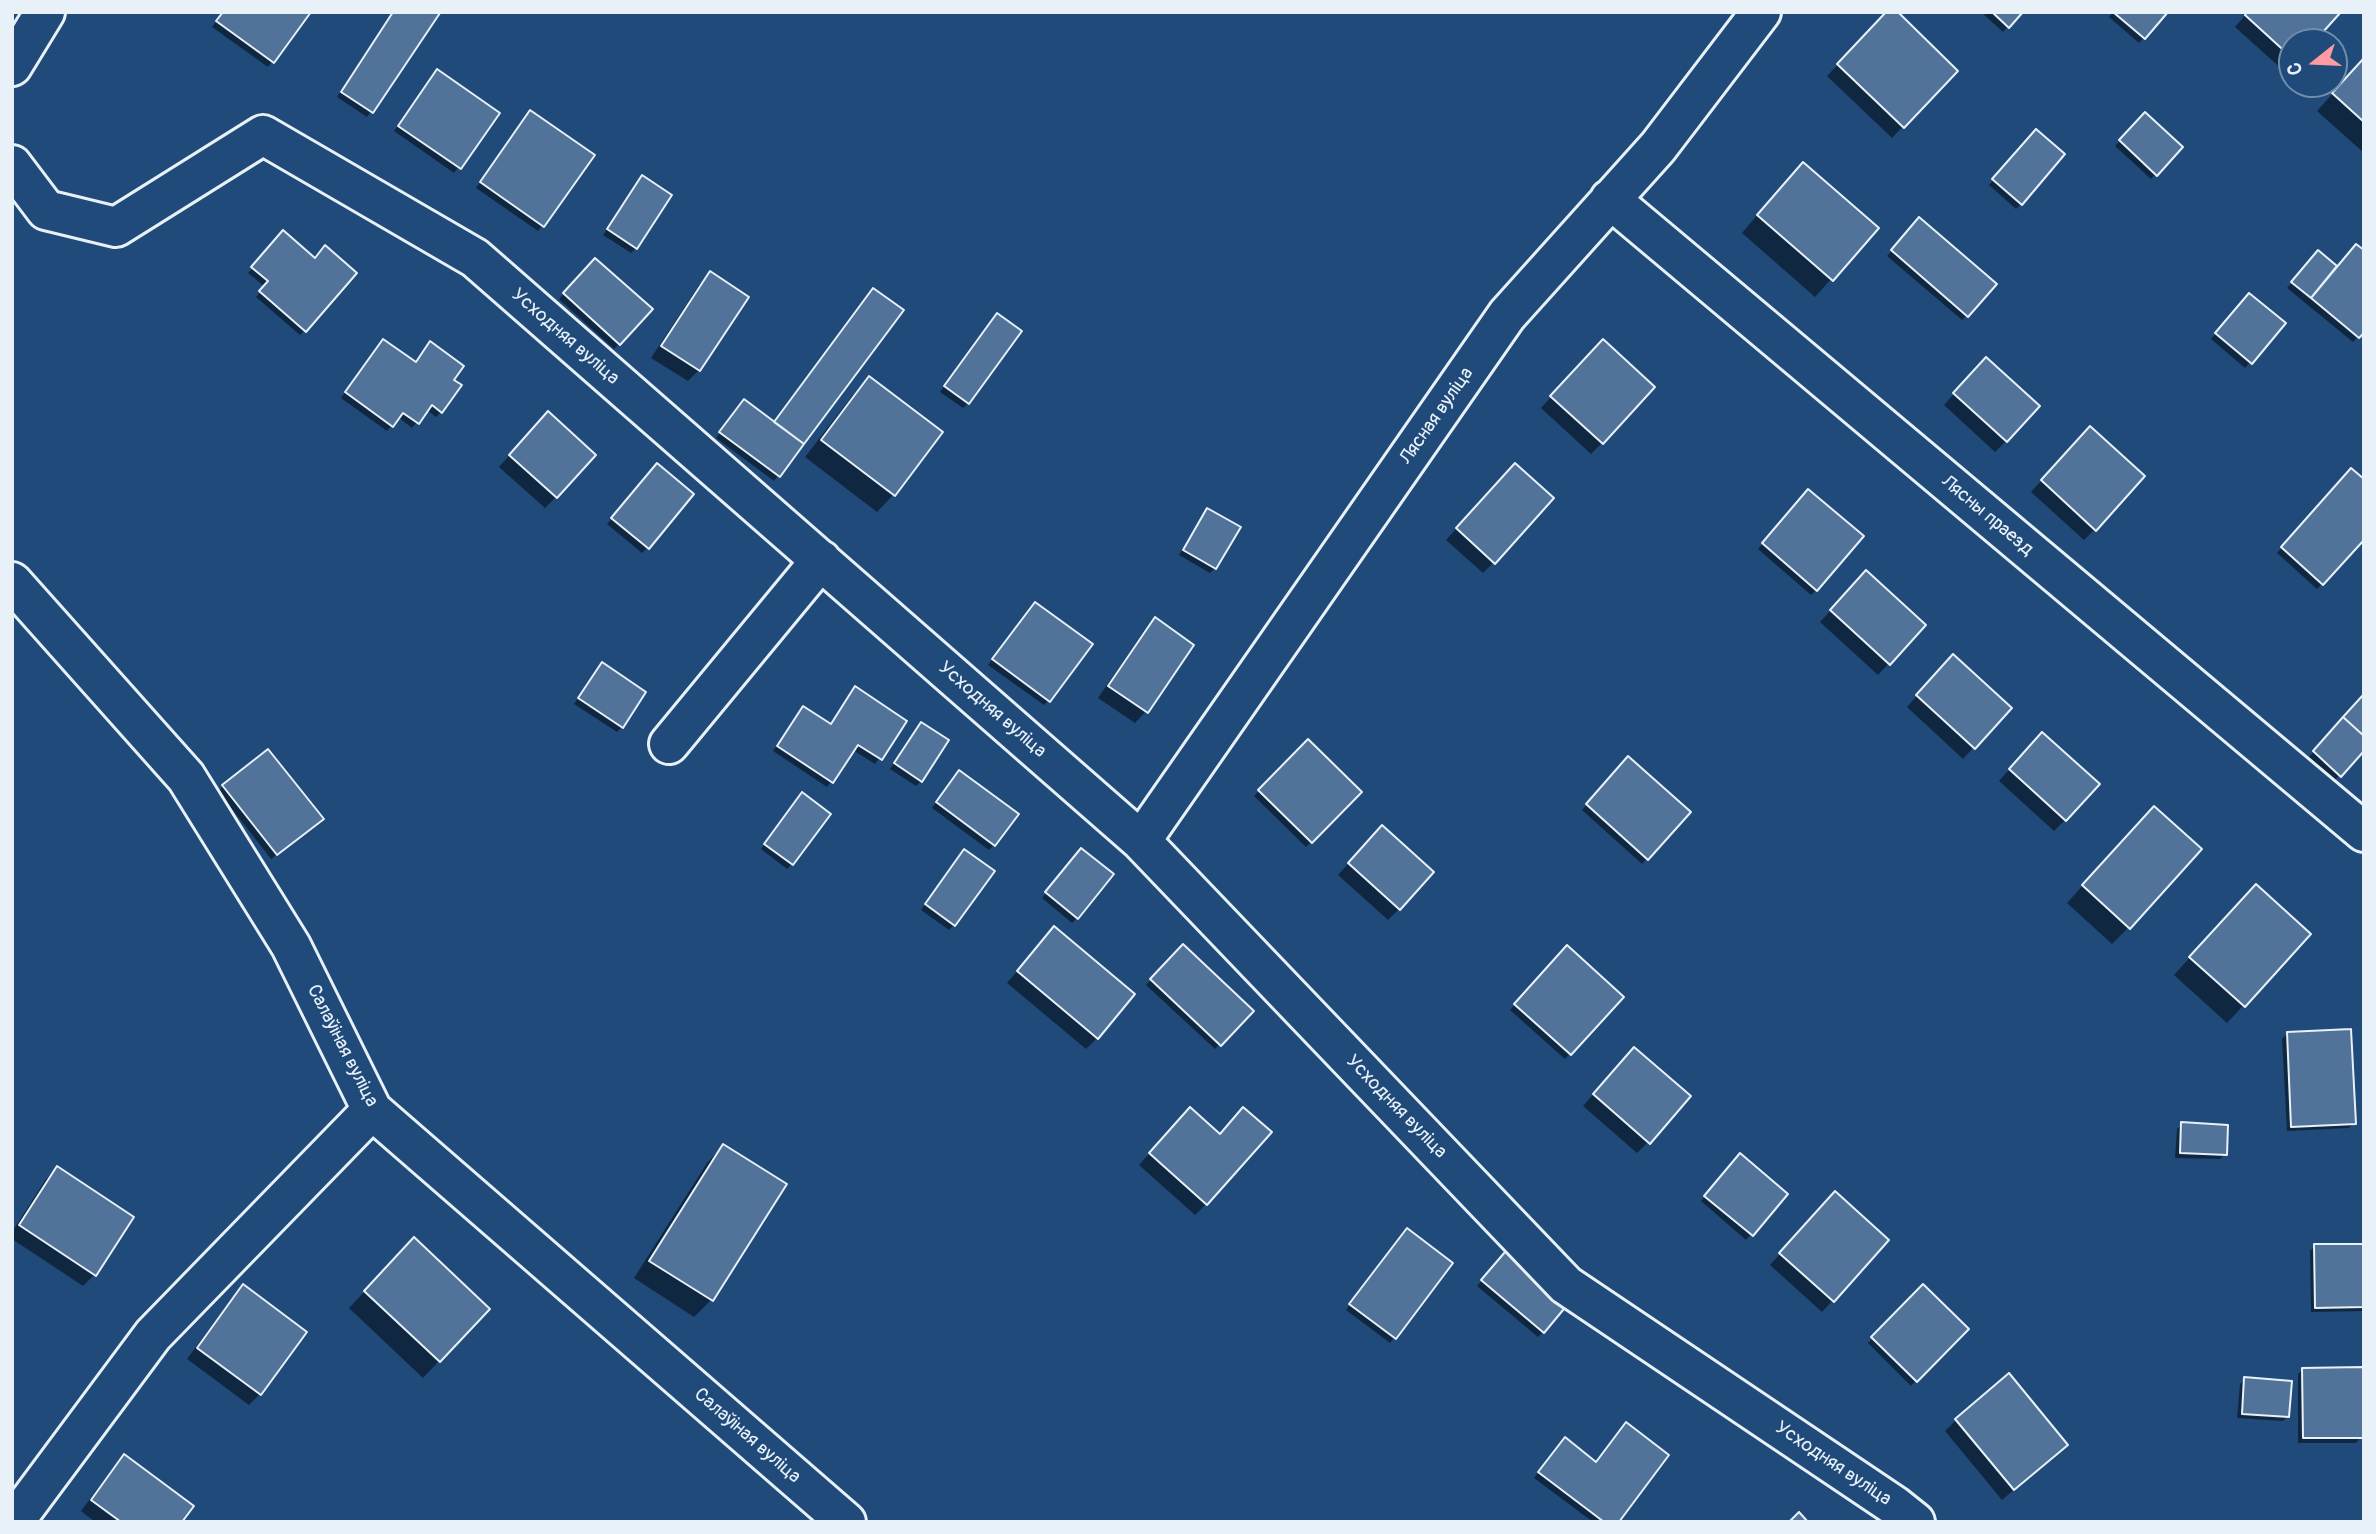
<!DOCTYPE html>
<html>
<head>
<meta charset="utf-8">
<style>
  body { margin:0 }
  #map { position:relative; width:2376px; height:1534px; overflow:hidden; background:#1f4a7a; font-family:Pangolin,sans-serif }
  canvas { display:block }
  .frame { position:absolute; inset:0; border:14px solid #e8f1f8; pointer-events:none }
  .north { position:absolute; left:2278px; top:28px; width:70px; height:70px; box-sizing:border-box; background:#1f4a7a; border:2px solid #6f8dac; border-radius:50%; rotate:252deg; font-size:19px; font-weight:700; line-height:28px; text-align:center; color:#e8f1f8 }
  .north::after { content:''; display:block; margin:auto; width:24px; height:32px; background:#ff9aa2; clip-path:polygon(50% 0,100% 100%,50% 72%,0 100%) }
</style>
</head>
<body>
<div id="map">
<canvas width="2376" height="1534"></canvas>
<div class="frame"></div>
<div class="north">С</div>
</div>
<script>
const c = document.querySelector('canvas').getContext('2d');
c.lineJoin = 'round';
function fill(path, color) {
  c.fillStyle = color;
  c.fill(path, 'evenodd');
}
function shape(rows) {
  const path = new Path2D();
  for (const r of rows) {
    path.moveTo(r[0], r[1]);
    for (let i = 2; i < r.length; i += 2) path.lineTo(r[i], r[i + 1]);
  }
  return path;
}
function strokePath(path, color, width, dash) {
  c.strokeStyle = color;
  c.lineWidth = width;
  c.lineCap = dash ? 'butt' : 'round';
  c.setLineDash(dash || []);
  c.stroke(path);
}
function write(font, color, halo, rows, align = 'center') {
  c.font = font + ' Pangolin,sans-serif';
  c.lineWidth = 5;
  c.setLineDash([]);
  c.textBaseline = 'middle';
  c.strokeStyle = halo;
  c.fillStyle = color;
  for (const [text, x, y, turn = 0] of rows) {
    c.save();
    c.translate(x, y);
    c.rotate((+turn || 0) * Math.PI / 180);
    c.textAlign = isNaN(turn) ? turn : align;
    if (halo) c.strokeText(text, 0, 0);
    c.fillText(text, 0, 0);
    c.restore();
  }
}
fill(shape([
  [223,12,309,12,268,67,212,27],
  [393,12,438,12,367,117,337,97],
  [1888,12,1956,71,1892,138,1827,76],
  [1981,12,2021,12,2003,32],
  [2113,12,2166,12,2139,43,2109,17],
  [2248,12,2311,42,2292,42,2292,63,2284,71,2235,27],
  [2364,59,2364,153,2317,111],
  [432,77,497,114,454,173,394,131],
  [2145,114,2181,148,2151,179,2115,146],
  [525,118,593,156,538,231,476,188],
  [2031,136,2021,204,2016,209,1989,185],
  [642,177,636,248,631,253,603,235],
  [1786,181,1877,228,1815,297,1742,233],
  [1915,224,1967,315,1962,320,1887,256],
  [278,238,315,260,305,330,300,335,256,297,265,287,248,273],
  [2318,252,2337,268,2364,330,2353,342,2287,288],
  [595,260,650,309,614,349,559,299],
  [710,274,699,370,688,381,651,358,699,285],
  [2244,300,2283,324,2245,368,2211,339],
  [901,310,774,481,716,438,739,407,773,424],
  [993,321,968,403,963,408,940,392],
  [378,346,415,364,425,349,452,380,441,412,436,417,427,410,412,428,398,417,387,431,341,398],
  [1592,352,1602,443,1591,454,1541,408],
  [1975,370,2006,441,1995,452,1944,405],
  [869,378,941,433,893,495,877,512,805,457,853,395],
  [537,424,556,497,545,508,499,467],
  [2079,439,2095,529,2084,540,2031,492],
  [652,471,647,548,642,553,607,524],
  [2346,475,2322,584,2317,589,2277,553],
  [1504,476,1494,562,1483,573,1446,540],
  [1803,496,1816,590,1811,595,1758,549],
  [1207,510,1215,568,1210,573,1179,555],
  [1855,584,1924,625,1878,675,1820,622],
  [1030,609,1049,700,1044,705,988,665],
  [1155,620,1146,711,1135,723,1098,698,1144,631],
  [1942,668,2009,708,1963,759,1907,707],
  [597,670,622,727,617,732,574,704],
  [855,689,905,722,875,764,853,750,827,787,773,751,799,713,830,725],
  [2364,696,2364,757,2360,753,2335,780,2309,757],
  [921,724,921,781,916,786,890,769],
  [1308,742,1360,792,1306,847,1254,796],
  [2031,745,2065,820,2054,831,1999,781],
  [1623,764,1689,813,1642,864,1582,810],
  [954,778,994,845,989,850,932,808],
  [223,786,316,824,271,859,218,791],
  [797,799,792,864,787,869,761,849],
  [2137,825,2129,927,2112,944,2067,903],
  [1371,838,1399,909,1388,920,1338,875],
  [1076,855,1077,918,1072,923,1042,898],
  [959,856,954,925,949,930,921,910],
  [2239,903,2309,935,2227,1023,2174,975],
  [1044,940,1097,1038,1086,1049,1007,983],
  [1183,947,1251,1011,1215,1049,1146,985],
  [1567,947,1621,997,1565,1059,1510,1010],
  [2287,1034,2354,1123,2349,1128,2287,1131,2282,1039],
  [1623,1060,1648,1142,1637,1153,1583,1106],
  [1179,1120,1206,1204,1195,1215,1139,1165],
  [2182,1124,2225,1154,2220,1159,2175,1158,2177,1129],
  [723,1146,784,1185,711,1300,694,1317,634,1278,707,1163],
  [1735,1161,1786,1194,1746,1240,1701,1201],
  [57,1168,94,1275,83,1286,12,1239,12,1232,46,1179],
  [1824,1205,1887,1241,1822,1312,1770,1265],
  [1402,1235,1451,1264,1390,1343,1346,1310],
  [2364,1245,2364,1311,2311,1312,2310,1251,2315,1246],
  [1506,1252,1543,1332,1538,1337,1477,1286],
  [398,1256,439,1361,423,1378,349,1308],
  [243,1287,260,1394,249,1405,187,1359,232,1298],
  [1923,1287,1967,1329,1911,1386,1868,1343],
  [2303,1369,2361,1437,2356,1443,2298,1443,2298,1374],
  [2245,1379,2288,1416,2283,1421,2237,1418,2240,1384],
  [1956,1420,2066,1445,2002,1500,1945,1431],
  [1560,1445,1596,1463,1616,1522,1593,1522,1534,1478],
  [124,1457,180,1522,95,1522,81,1511,113,1468]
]), '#0007');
const building = shape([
  [223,12,311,12,274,63,216,21,223,12],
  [393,12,440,13,373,113,341,92,393,12],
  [1886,12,1898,12,1958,71,1904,128,1837,64,1886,12],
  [1992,12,2023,12,2009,28,1992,12],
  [2113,12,2168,12,2145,39,2113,12],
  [2247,12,2341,12,2314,42,2292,42,2292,58,2245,15,2247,12],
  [2364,58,2364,122,2332,93,2364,58],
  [437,69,500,113,461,169,398,126,437,69],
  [530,110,595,155,544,227,480,182,530,110],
  [2145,112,2183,147,2157,176,2119,140,2145,112],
  [2036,129,2065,154,2022,205,1992,179,2036,129],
  [1803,162,1879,228,1833,281,1757,215,1803,162],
  [642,175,672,195,637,249,607,229,642,175],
  [1919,217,1997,284,1968,317,1891,250,1919,217],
  [283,230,315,258,325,245,357,273,306,332,259,291,268,281,251,267,283,230],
  [2356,244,2364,250,2364,333,2359,338,2311,298,2356,244],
  [2318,250,2337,266,2311,298,2291,282,2318,250],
  [595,258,653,309,620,345,563,293,595,258],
  [710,271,749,297,700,371,661,346,710,271],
  [873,288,904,310,804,444,774,422,873,288],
  [2249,293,2286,323,2252,364,2215,333,2249,293],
  [997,313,1022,331,969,404,944,386,997,313],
  [383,339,416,362,430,341,464,366,454,380,462,385,442,413,432,405,419,424,403,413,393,427,345,392,383,339],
  [1603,339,1655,387,1603,444,1550,396,1603,339],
  [1986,357,2040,406,2007,442,1953,393,1986,357],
  [869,376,943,432,895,496,821,440,869,376],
  [744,399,804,444,780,477,719,432,744,399],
  [548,411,596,455,557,498,509,455,548,411],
  [2090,426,2145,476,2096,531,2041,480,2090,426],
  [657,463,694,494,649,549,611,518,657,463],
  [1515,463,1554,498,1495,564,1456,528,1515,463],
  [2351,468,2364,479,2364,540,2323,585,2281,547,2351,468],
  [1808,489,1864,536,1817,591,1762,543,1808,489],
  [1207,508,1241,527,1216,569,1183,550,1207,508],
  [1866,570,1926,625,1890,665,1830,610,1866,570],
  [1035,602,1093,644,1050,702,992,659,1035,602],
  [1155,617,1194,645,1148,713,1108,686,1155,617],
  [1953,654,2012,708,1975,749,1916,695,1953,654],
  [602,662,646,692,623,728,578,698,602,662],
  [855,686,907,721,882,760,858,745,833,783,777,746,803,706,831,724,855,686],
  [2364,694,2364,736,2343,717,2364,694],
  [2343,717,2364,736,2364,751,2341,777,2313,751,2343,717],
  [921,722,949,740,922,782,894,763,921,722],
  [2042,732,2100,784,2066,821,2009,769,2042,732],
  [1308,739,1362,792,1312,843,1258,790,1308,739],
  [268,749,324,819,277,855,222,785,268,749],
  [1628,756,1691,812,1648,860,1586,804,1628,756],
  [959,770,1019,814,995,846,936,802,959,770],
  [802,792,831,814,793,865,764,844,802,792],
  [2154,806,2202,849,2130,929,2082,885,2154,806],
  [1382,825,1434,872,1400,910,1348,863,1382,825],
  [1081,848,1114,874,1078,919,1045,892,1081,848],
  [964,849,995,871,955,926,925,904,964,849],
  [2256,884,2311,934,2245,1007,2189,957,2256,884],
  [1054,926,1135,994,1098,1039,1017,971,1054,926],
  [1183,944,1254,1011,1221,1046,1150,979,1183,944],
  [1567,945,1624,997,1571,1055,1514,1004,1567,945],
  [2351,1029,2356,1124,2291,1127,2287,1032,2351,1029],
  [1634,1047,1691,1096,1650,1144,1593,1094,1634,1047],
  [1190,1107,1220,1134,1243,1107,1272,1132,1207,1205,1149,1153,1190,1107],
  [2181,1122,2228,1125,2227,1155,2180,1153,2181,1122],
  [723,1144,787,1184,713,1301,649,1261,723,1144],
  [1740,1153,1788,1194,1753,1236,1704,1196,1740,1153],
  [57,1166,134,1217,96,1276,19,1225,57,1166],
  [1835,1191,1889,1240,1834,1302,1779,1253,1835,1191],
  [1407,1228,1453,1263,1396,1339,1349,1304,1407,1228],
  [414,1237,490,1309,440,1362,364,1291,414,1237],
  [2314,1244,2364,1244,2364,1307,2315,1308,2314,1244],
  [1511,1245,1573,1298,1544,1333,1481,1280,1511,1245],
  [243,1284,307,1332,261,1395,197,1348,243,1284],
  [1923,1284,1969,1329,1917,1382,1871,1337,1923,1284],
  [2363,1367,2363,1438,2303,1438,2302,1368,2363,1367],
  [2009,1373,2068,1445,2014,1490,1955,1419,2009,1373],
  [2244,1377,2292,1381,2289,1417,2242,1414,2244,1377],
  [1626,1422,1669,1455,1619,1522,1604,1522,1538,1472,1565,1437,1596,1462,1626,1422],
  [124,1454,194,1506,182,1522,121,1522,91,1500,124,1454],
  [1799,1512,1808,1522,1789,1522,1799,1512]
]);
fill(building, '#517399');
strokePath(building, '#e8f1f8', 2);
const minor = shape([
  [12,66,45,12],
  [12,165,46,210,116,227,263,135,475,258,1141,841,1566,1285,1895,1506,1915,1522],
  [1610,199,2364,832],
  [12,582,186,777,291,946,372,1110,846,1522],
  [669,744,821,560],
  [1141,841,1507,315,1658,147,1761,12],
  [14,1522,153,1335,372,1110]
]);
strokePath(minor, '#e8f1f8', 44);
strokePath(minor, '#1f4a7a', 38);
write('19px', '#e8f1f8', '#1f4a7a', [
  ["Усходняя вуліца",565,337,41],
  ["Лясная вуліца",1437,416,-55],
  ["Лясны праезд",1987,516,40],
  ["Усходняя вуліца",992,710,41],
  ["Салаўіная вуліца",342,1046,63],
  ["Усходняя вуліца",1396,1107,46],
  ["Салаўіная вуліца",747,1436,41],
  ["Усходняя вуліца",1833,1464,34]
]);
</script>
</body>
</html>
